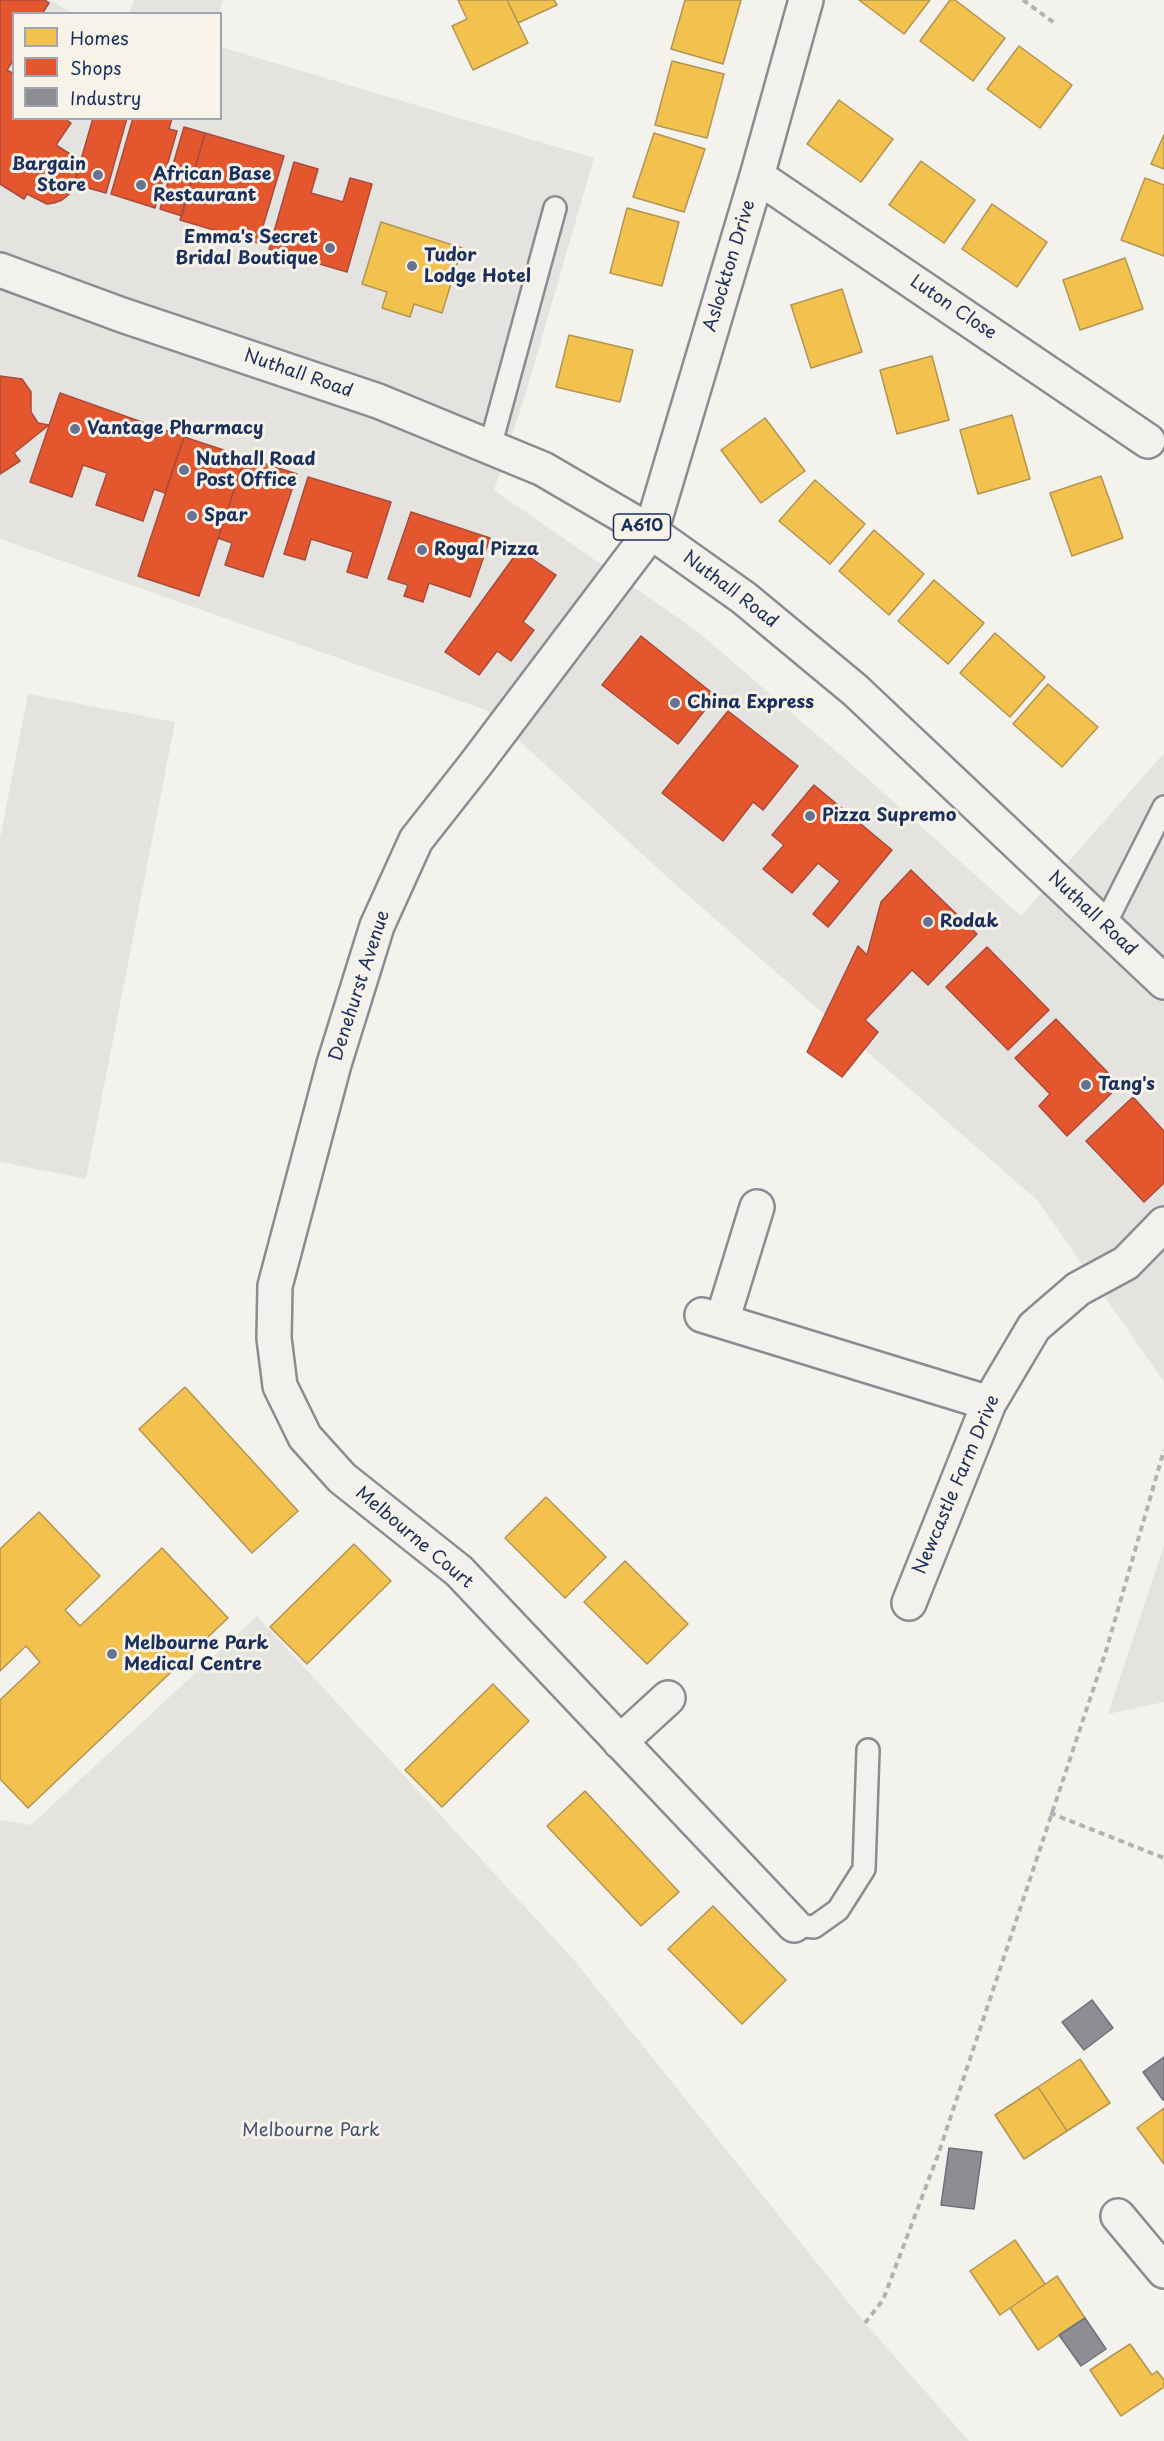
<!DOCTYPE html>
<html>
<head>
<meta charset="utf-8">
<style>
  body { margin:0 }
  #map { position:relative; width:1164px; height:2441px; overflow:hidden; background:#f4f2ec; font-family:"Playpen Sans",sans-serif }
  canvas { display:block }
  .legend { position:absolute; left:12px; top:12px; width:210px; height:108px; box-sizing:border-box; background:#f7f3e8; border:2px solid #9fa5b1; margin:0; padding:8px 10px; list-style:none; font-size:18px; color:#1b2f5e }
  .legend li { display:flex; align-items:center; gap:12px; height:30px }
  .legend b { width:30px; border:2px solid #9fa5b1 }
</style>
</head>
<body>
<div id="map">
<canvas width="1164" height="2441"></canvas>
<ul class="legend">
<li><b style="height:16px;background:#f2c14e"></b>Homes</li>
<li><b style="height:16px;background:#e4572e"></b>Shops</li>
<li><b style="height:16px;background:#8d8d92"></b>Industry</li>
</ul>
</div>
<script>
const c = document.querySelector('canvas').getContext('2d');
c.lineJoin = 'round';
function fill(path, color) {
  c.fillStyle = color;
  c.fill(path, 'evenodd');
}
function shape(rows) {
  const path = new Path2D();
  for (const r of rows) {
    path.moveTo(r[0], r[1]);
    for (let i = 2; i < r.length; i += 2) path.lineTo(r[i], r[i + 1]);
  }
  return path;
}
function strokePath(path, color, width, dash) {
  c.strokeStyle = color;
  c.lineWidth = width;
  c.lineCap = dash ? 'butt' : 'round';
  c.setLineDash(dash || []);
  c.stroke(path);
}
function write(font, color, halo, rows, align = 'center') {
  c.font = font + ' "Playpen Sans",sans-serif';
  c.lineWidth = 6;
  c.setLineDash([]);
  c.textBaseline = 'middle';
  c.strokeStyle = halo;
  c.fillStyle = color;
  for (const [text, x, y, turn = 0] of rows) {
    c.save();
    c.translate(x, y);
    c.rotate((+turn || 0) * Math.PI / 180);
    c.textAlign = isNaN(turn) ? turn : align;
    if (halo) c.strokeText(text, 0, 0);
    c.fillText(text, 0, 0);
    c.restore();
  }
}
fill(shape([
  [0,0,50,0,72,13,14,14,14,118,220,118,221,47,594,158,525,396,494,490,697,631,867,778,1021,916,1164,753,1164,1382,1038,1201,666,876,486,710,0,539],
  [134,0,223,0,219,13,129,13],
  [28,694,175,722,86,1179,0,1162,0,839],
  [1164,1545,1164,1702,1108,1714],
  [257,1616,574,1960,865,2323,969,2441,0,2441,0,1820,31,1825]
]), '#e4e3df');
const homes = shape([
  [458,0,507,0,528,43,473,70,452,26,467,19,458,0],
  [507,0,554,0,557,5,518,23,507,0],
  [685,0,741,0,723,64,671,49,685,0],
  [859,0,930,0,904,34,859,0],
  [950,0,955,0,1005,38,973,81,920,41,950,0],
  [1019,46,1072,85,1040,128,987,89,1019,46],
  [672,61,724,74,707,138,655,125,672,61],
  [839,100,893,139,861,182,807,144,839,100],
  [654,133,705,149,684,212,633,197,654,133],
  [1164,135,1164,169,1151,164,1164,135],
  [921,161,975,200,944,243,889,205,921,161],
  [1145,178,1164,185,1164,256,1121,240,1145,178],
  [992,204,1047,242,1017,287,962,249,992,204],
  [627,208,679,222,662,286,610,273,627,208],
  [381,222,462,248,442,313,414,304,410,317,382,308,387,292,362,284,381,222],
  [1125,258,1143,309,1080,330,1063,280,1125,258],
  [842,289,862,352,811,368,791,305,842,289],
  [569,335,633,350,620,402,556,387,569,335],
  [932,356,949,420,897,434,880,370,932,356],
  [1012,415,1030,479,978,494,960,430,1012,415],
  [765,418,805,471,761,503,721,450,765,418],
  [1101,476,1123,538,1072,556,1050,493,1101,476],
  [815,480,865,524,830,564,779,521,815,480],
  [874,530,924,574,889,615,839,571,874,530],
  [934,580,984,623,948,664,898,621,934,580],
  [995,633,1045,677,1010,717,960,673,995,633],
  [1048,684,1098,727,1062,767,1013,724,1048,684],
  [185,1387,298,1511,252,1553,139,1429,185,1387],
  [546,1497,606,1557,565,1598,505,1538,546,1497],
  [39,1512,100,1576,65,1610,80,1626,162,1548,228,1618,28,1808,0,1779,0,1700,40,1662,26,1646,0,1671,0,1549,39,1512],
  [354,1544,391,1581,307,1664,270,1627,354,1544],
  [625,1561,688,1624,647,1664,584,1602,625,1561],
  [493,1684,529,1721,442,1807,405,1770,493,1684],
  [585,1791,679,1892,641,1926,547,1826,585,1791],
  [713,1906,786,1980,742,2024,668,1949,713,1906],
  [1080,2059,1110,2103,1067,2131,1038,2087,1080,2059],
  [1038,2087,1067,2131,1024,2159,995,2115,1038,2087],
  [1164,2108,1164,2164,1137,2128,1164,2108],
  [1015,2240,1045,2284,1000,2315,970,2271,1015,2240],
  [1057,2276,1085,2318,1038,2350,1010,2308,1057,2276],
  [1130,2344,1152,2375,1157,2371,1164,2380,1164,2387,1121,2416,1090,2370,1130,2344]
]);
fill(homes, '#f2c14e');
strokePath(homes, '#b29553', 1.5);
const shops = shape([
  [0,0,45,0,49,3,42,14,14,14,14,59,7,70,14,74,14,118,64,118,71,123,56,145,81,161,72,192,62,200,54,203,47,204,27,194,24,199,0,184,0,0],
  [93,118,127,118,106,193,74,184,93,118],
  [133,118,172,118,169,129,177,131,155,208,111,194,133,118],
  [184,127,205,133,182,216,160,209,184,127],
  [205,133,284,156,258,243,180,220,205,133],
  [294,162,318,169,311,193,343,202,350,178,372,184,347,272,269,249,294,162],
  [0,376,22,379,31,392,31,412,38,423,49,425,14,453,20,461,0,474,0,376],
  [60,393,184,437,165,493,154,489,143,521,96,505,107,473,83,465,72,497,30,482,60,393],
  [184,437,245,457,199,596,138,576,184,437],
  [245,457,297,474,263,577,225,565,232,543,218,538,245,457],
  [308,477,391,502,367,578,347,572,353,552,311,539,305,560,284,554,308,477],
  [411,512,490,538,470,597,429,583,423,602,404,596,408,585,388,579,411,512],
  [519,550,556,575,523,622,534,630,511,661,497,651,479,675,445,652,519,550],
  [641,636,716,696,678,744,602,685,641,636],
  [728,711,798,766,763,810,753,802,723,841,662,793,728,711],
  [814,785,892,850,828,927,813,914,840,881,818,863,792,893,763,869,784,845,772,835,814,785],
  [911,870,977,934,928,985,912,970,898,985,865,1020,878,1032,842,1077,807,1052,858,946,867,955,881,902,911,870],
  [987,947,1049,1010,1008,1050,946,987,987,947],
  [1056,1019,1120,1085,1067,1136,1039,1106,1050,1094,1015,1058,1056,1019],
  [1133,1097,1164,1131,1164,1183,1144,1202,1086,1141,1133,1097]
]);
fill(shops, '#e4572e');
strokePath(shops, '#a84b3c', 1.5);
const industry = shape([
  [1092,2000,1113,2028,1084,2050,1062,2022,1092,2000],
  [1164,2057,1164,2100,1163,2100,1143,2072,1164,2057],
  [949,2148,982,2152,974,2209,941,2205,949,2148],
  [1085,2318,1106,2349,1081,2366,1059,2335,1085,2318]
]);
fill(industry, '#8d8d92');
strokePath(industry, '#6b7182', 1.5);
const service = shape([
  [490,447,555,208],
  [1104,926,1164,807],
  [794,1925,814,1927,838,1910,864,1869,868,1750]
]);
const minor = shape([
  [757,176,1148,441],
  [702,1315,989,1403],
  [722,1321,757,1207],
  [909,1603,989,1403,1034,1327,1078,1289,1126,1263,1164,1224],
  [620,1742,668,1698],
  [794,1925,459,1571,342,1478,305,1437,280,1386,274,1338,275,1286,334,1064,377,926,416,840,475,765,651,532,757,176,806,0],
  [1118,2216,1164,2271]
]);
const trunk = shape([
  [0,270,122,315,378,401,543,469,651,532,744,598,855,690,1164,982]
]);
strokePath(service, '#898c92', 26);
strokePath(minor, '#898c92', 38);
strokePath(trunk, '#898c92', 38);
strokePath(shape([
  [1023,0,1057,25],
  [1050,1813,1164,1858],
  [865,2323,883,2300,938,2155,1106,1651,1164,1450]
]), '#b1b2b5', 4, [6, 4.5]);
strokePath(service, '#f2f1ed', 21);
strokePath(minor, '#f2f1ed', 33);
strokePath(trunk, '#f2f1ed', 33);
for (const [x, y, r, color] of [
  [98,175,6,"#677390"],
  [141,185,6,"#677390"],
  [330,248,6,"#677390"],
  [412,266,6,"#677390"],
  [75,429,6,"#677390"],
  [184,470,6,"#677390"],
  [192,516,6,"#677390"],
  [422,550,6,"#677390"],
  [675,703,6,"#677390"],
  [810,816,6,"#677390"],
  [928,922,6,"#677390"],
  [1086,1085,6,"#677390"],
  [112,1654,6,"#677390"]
]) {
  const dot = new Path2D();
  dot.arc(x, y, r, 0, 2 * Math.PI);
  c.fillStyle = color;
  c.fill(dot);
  strokePath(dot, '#f7f3e8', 2);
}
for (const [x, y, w] of [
  [642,527,57]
]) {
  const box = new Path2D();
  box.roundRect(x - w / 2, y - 13, w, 26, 4.5);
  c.fillStyle = '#f7f3e8';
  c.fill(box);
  strokePath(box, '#1b2f5e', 1.5);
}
write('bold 16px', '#1b2f5e', null, [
  ["A610",642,527]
]);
write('bold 18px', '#1b2f5e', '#f7f3e8', [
  ["Bargain",86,165,"right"],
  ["Store",86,186,"right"],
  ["African Base",153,175],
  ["Restaurant",153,196],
  ["Emma's Secret",318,238,"right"],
  ["Bridal Boutique",318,259,"right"],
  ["Tudor",424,256],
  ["Lodge Hotel",424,277],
  ["Vantage Pharmacy",87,429],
  ["Nuthall Road",196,460],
  ["Post Office",196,481],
  ["Spar",204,516],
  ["Royal Pizza",434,550],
  ["China Express",687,703],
  ["Pizza Supremo",822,816],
  ["Rodak",940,922],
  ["Tang's",1098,1085],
  ["Melbourne Park",124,1644],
  ["Medical Centre",124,1665]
], 'left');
write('18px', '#1b2f5e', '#f7f3e8', [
  ["Aslockton Drive",730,266,-73],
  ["Luton Close",953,308,34],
  ["Nuthall Road",298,374,19],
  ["Nuthall Road",730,590,37],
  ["Nuthall Road",1092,914,43],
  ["Denehurst Avenue",360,986,-72],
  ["Newcastle Farm Drive",957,1485,-67],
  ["Melbourne Court",414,1538,40]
]);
write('18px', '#415076', '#f7f3e8', [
  ["Melbourne Park",311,2131]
]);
</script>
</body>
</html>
